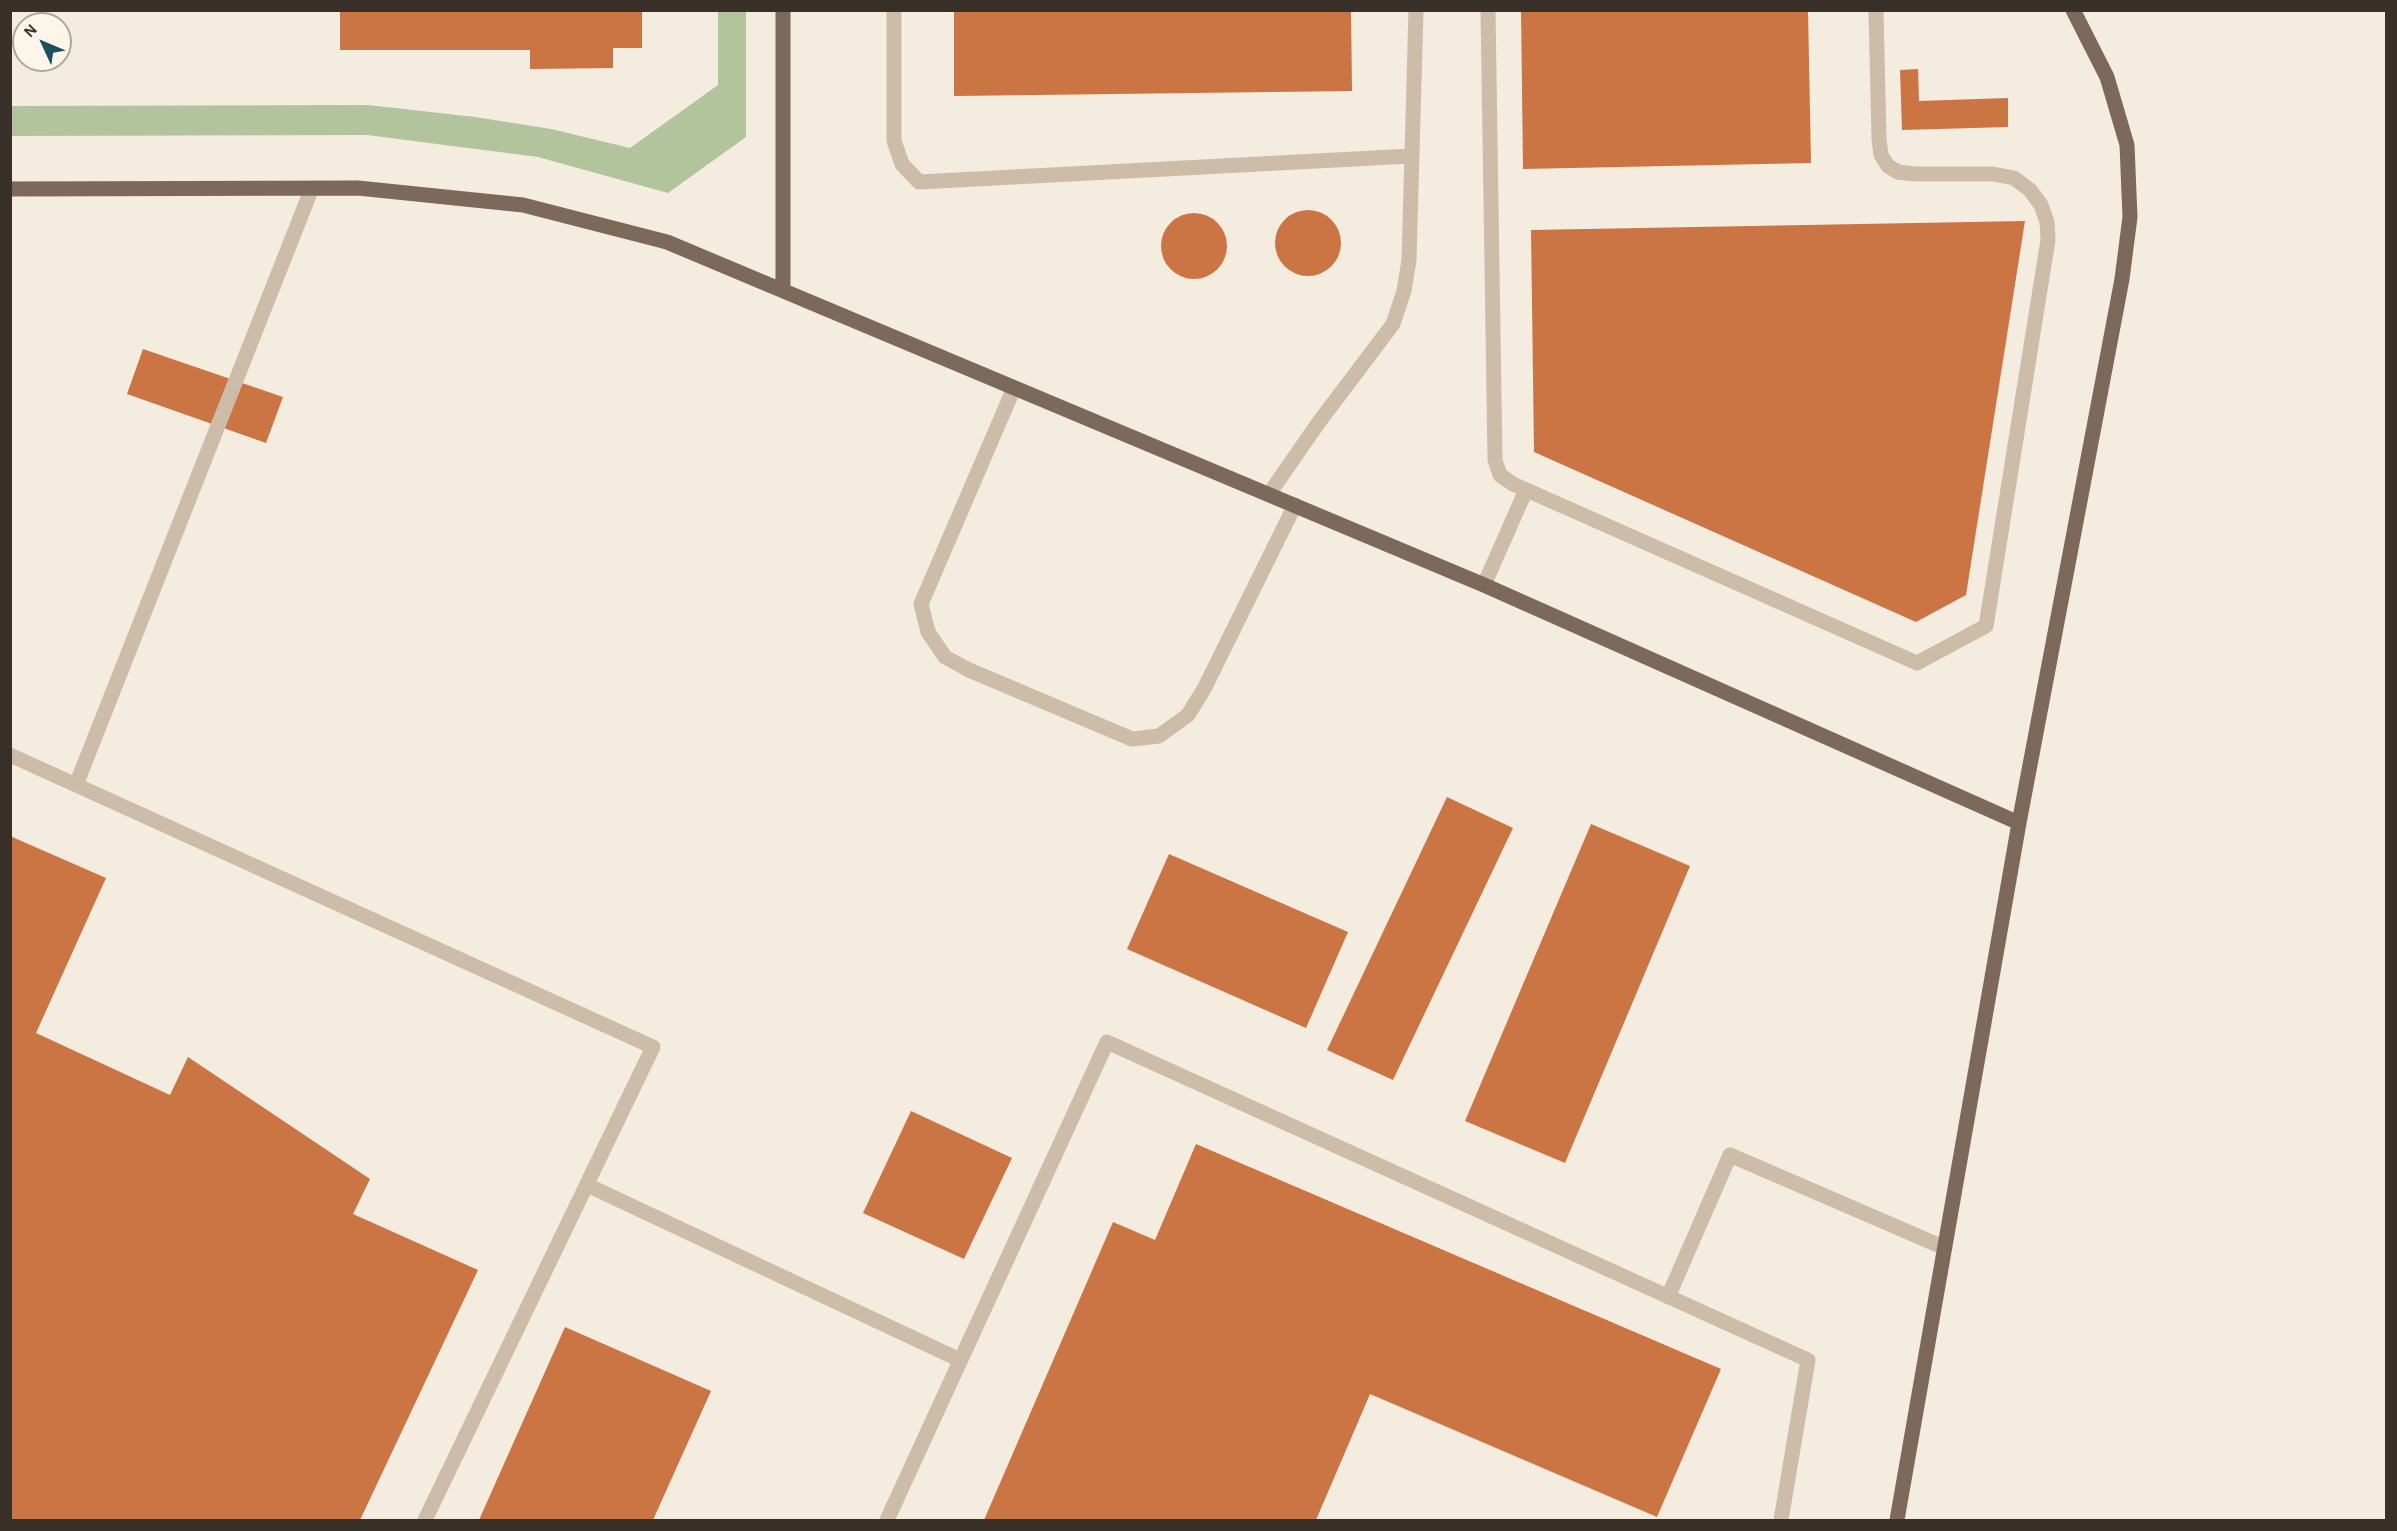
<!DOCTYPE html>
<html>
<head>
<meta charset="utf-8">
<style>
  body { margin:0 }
  #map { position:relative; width:2397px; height:1531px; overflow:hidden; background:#f4ecde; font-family:"Alegreya Sans",sans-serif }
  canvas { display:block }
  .frame { position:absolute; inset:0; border:12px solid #393029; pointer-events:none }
  .north { position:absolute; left:12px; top:12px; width:60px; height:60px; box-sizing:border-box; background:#fbf5ea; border:2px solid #ada69d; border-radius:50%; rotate:314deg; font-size:16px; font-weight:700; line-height:24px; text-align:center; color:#393029 }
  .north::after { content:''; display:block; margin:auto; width:21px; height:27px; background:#1c515d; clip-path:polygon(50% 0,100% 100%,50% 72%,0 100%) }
</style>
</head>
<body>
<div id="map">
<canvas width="2397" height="1531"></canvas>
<div class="frame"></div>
<div class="north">N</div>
</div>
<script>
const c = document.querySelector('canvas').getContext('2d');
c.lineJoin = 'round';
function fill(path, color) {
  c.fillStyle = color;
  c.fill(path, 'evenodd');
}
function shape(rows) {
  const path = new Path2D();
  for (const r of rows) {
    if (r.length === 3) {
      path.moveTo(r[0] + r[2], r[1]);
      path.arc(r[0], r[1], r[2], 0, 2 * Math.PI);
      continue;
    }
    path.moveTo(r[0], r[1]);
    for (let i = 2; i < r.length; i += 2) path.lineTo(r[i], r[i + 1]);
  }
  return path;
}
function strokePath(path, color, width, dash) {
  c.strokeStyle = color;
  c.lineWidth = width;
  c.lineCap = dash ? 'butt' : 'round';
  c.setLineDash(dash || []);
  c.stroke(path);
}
fill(shape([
  [718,11,746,11,746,137,668,193,538,157,367,135,11,136,11,106,368,105,475,117,551,129,630,148,718,85]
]), '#b2c49c');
fill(shape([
  [340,10,642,10,642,48,613,48,613,68,530,69,530,50,340,50],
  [954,10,1351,10,1352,91,954,96],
  [1521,10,1808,10,1811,163,1523,169],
  [1918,69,1919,101,2008,98,2008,127,1902,130,1900,70],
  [1308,243,33],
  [1194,246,33],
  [2025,221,1966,595,1916,622,1534,452,1531,230],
  [143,349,283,397,266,443,127,394],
  [1447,797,1513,828,1393,1080,1327,1050],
  [1591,824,1690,866,1565,1163,1465,1121],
  [10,836,106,878,36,1033,170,1095,188,1057,370,1179,353,1214,478,1270,360,1520,10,1520],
  [1169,854,1348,932,1306,1028,1127,949],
  [911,1111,1012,1158,964,1259,863,1213],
  [1196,1144,1721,1369,1657,1517,1370,1394,1316,1520,984,1520,1113,1222,1155,1240],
  [565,1327,711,1391,653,1520,479,1520]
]), '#cb7444');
strokePath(shape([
  [894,10,894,141,902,164,919,182,1411,156],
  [1488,10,1495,460,1500,475,1513,484,1917,663,1986,626,2048,240,2047,222,2041,205,2030,190,2014,178,1993,174,1915,174,1898,172,1888,166,1881,155,1879,139,1876,10],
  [1014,388,921,604,928,632,945,657,969,670,1132,739,1159,736,1188,715,1204,689,1295,505],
  [1269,494,1319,422,1393,324,1404,291,1409,260,1416,10],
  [1484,585,1526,490],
  [10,755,653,1047,425,1520],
  [76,785,312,188],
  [587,1185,960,1360],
  [1668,1297,1730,1155,1945,1248],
  [887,1520,1107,1042,1808,1360,1781,1520]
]), '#cdbda8', 15);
strokePath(shape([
  [783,10,783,290],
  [10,189,358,188,523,205,667,242,1484,585,2019,823],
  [1897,1520,2019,823,2122,279,2130,217,2127,145,2107,77,2073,10]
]), '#7c6959', 15);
</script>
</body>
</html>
